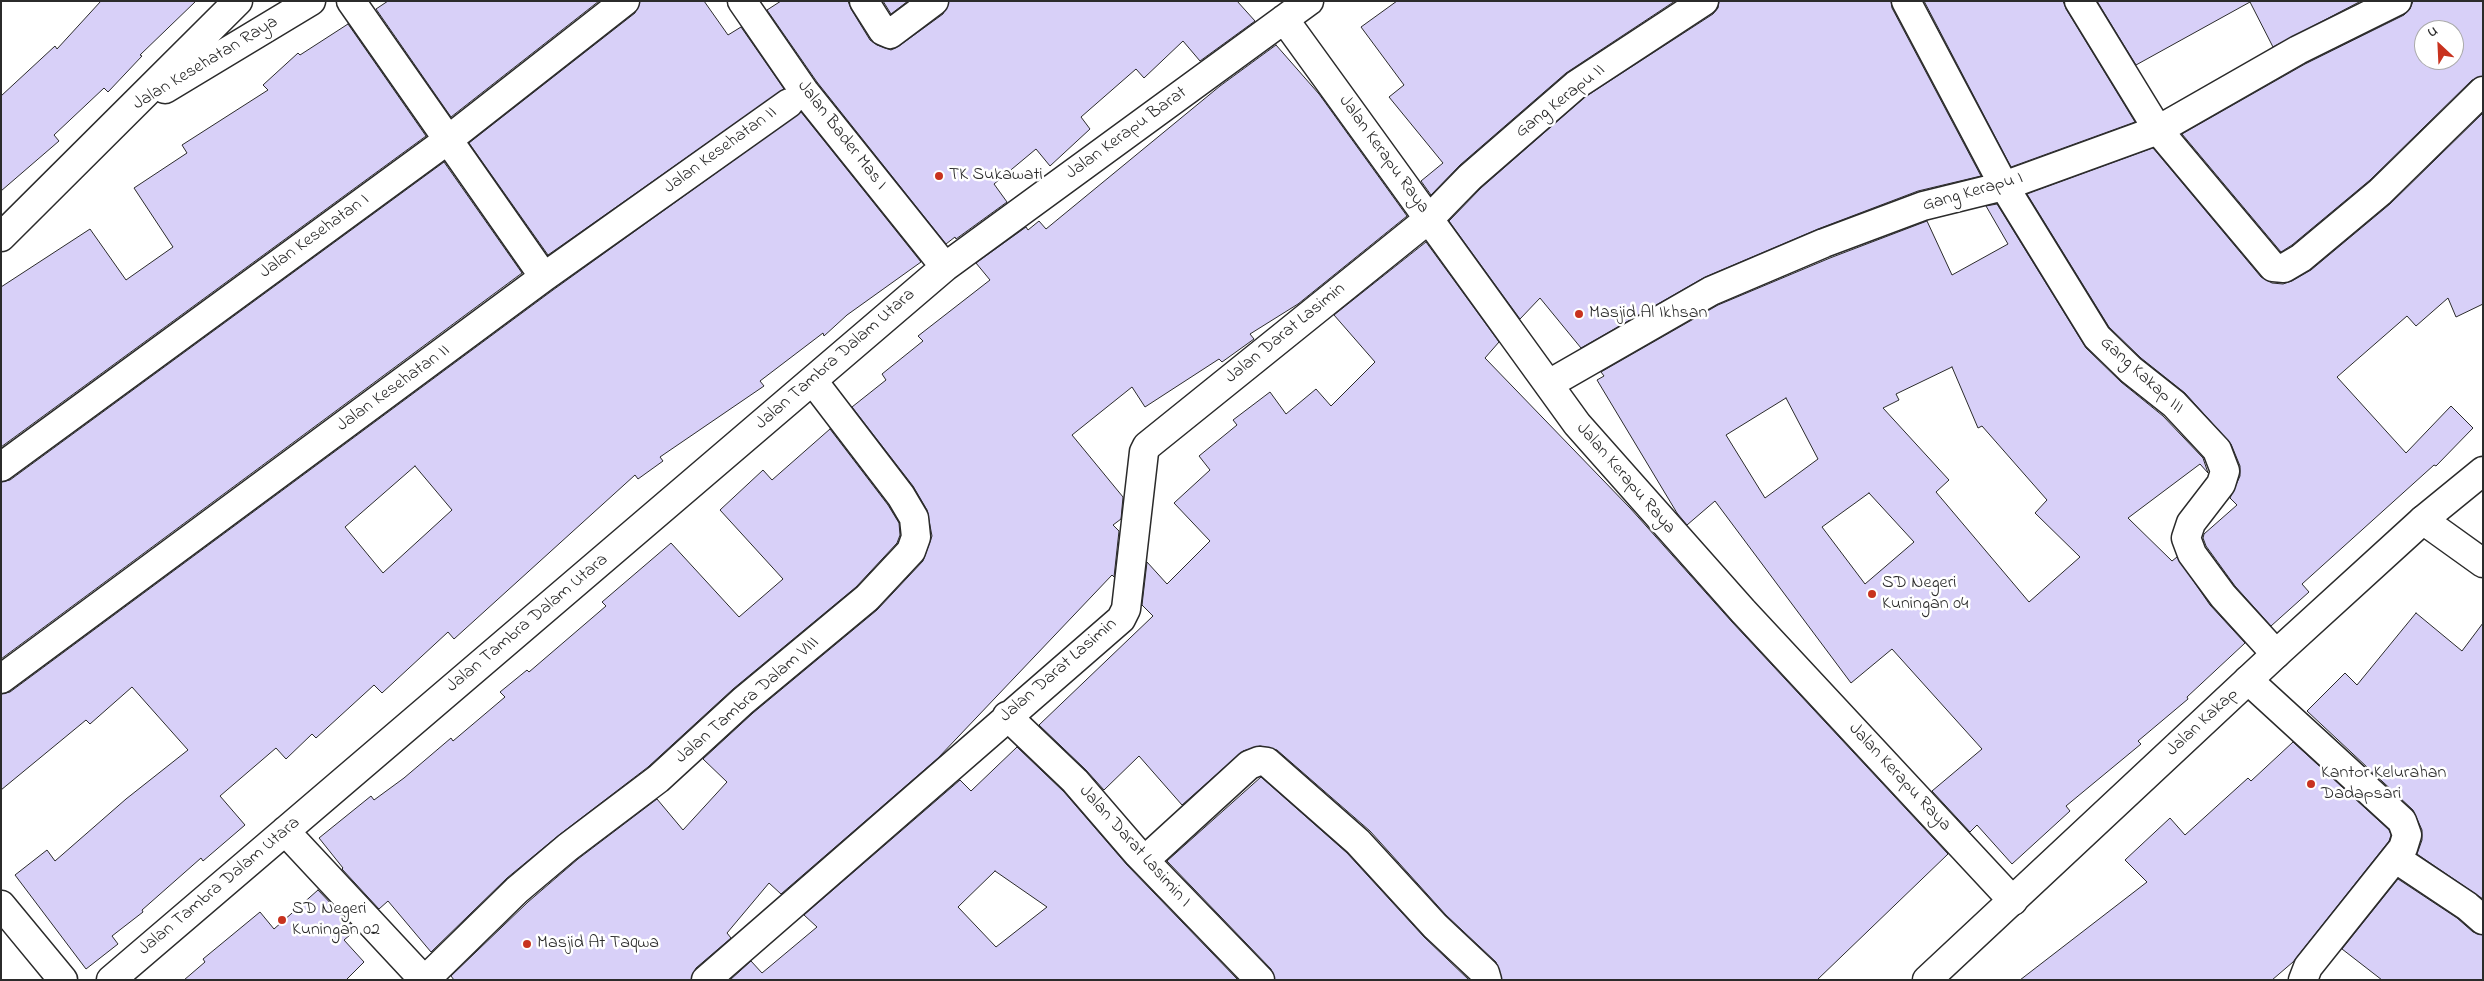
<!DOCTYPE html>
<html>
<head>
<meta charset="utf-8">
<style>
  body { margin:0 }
  #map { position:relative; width:2484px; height:981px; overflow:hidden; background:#fff; font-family:"Indie Flower",sans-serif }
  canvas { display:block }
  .frame { position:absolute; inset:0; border:2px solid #2b2b2b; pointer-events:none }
  .north { position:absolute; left:2414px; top:20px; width:50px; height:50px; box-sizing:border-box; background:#fff; border:1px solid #aaa; border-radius:50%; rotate:335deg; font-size:14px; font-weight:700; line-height:20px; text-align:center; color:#2b2b2b }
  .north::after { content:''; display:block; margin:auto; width:18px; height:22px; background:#c8321e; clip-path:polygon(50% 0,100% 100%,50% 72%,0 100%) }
</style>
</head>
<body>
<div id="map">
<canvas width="2484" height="981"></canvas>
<div class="frame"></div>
<div class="north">U</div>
</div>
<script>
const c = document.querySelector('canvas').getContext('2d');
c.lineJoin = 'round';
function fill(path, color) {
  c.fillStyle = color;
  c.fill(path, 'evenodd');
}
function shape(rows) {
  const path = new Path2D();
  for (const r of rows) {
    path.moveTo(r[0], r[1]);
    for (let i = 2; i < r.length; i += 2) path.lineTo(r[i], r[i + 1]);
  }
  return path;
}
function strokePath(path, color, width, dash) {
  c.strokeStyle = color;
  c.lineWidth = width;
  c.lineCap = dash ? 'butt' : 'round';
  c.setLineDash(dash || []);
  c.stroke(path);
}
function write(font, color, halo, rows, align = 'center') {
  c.font = font + ' "Indie Flower",sans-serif';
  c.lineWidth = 5;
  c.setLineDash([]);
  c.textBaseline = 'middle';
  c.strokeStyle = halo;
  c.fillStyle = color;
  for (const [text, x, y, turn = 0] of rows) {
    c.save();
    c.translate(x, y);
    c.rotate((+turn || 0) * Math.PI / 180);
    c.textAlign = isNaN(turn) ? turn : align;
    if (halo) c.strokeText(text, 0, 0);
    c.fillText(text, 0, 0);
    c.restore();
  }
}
const building = shape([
  [101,1,196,1,140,55,142,56,108,92,104,88,54,135,59,141,1,191,1,96,55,46,57,49,101,1],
  [388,1,599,1,451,117,376,9,388,1],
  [640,1,704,1,728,35,741,27,784,89,548,255,469,143,635,13,640,1],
  [781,1,848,1,851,9,870,40,877,45,891,50,899,46,943,14,949,1,1237,1,1255,21,1200,61,1183,41,1144,78,1136,69,1081,117,1090,129,1050,166,1036,149,994,184,1007,202,956,239,955,237,946,244,817,82,767,10,781,1],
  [883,1,908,1,891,14,883,1],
  [1397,1,1675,1,1566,73,1460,165,1431,195,1421,181,1443,163,1389,97,1404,85,1361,27,1397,1],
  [1719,1,1891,1,1892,8,1981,176,1918,191,1818,229,1705,277,1581,348,1540,298,1520,319,1449,221,1481,188,1585,97,1713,14,1718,8,1719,1],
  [1924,1,2063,1,2066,9,2135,122,2011,167,1924,1],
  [2097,1,2361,1,2273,47,2250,2,2136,65,2097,1],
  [2413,1,2483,1,2483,76,2472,80,2370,180,2292,245,2281,252,2182,134,2305,64,2404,15,2410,9,2413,1],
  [2424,30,2454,30,2454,60,2424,60,2424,30],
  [348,24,426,136,1,447,1,287,90,229,126,280,173,247,134,188,187,153,182,145,268,90,263,85,298,53,300,55,348,24],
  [1276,45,1319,94,1407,216,1298,304,1250,334,1254,339,1222,362,1219,359,1145,407,1132,387,1072,435,1123,497,1121,519,1113,525,1119,531,1114,577,1112,575,938,758,781,894,769,883,727,933,731,938,696,968,691,980,454,980,451,976,528,902,578,859,657,799,683,830,727,782,703,759,753,713,877,610,923,561,932,536,927,510,913,486,852,407,886,380,882,374,923,341,918,336,990,280,976,263,1026,227,1028,230,1039,221,1046,229,1220,86,1276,45],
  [801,112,921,262,847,315,824,336,823,333,760,381,764,386,660,457,663,461,638,479,635,475,454,639,448,632,382,693,374,685,316,738,312,734,286,759,276,748,220,796,245,825,203,861,201,858,142,910,143,912,112,936,118,944,86,969,15,875,47,850,55,861,126,799,188,750,132,687,90,724,86,720,1,790,1,694,10,692,553,290,801,112],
  [415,466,452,510,383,573,345,527,415,466],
  [2483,113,2483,304,2456,317,2448,298,2416,326,2407,316,2337,377,2406,453,2451,406,2473,428,2436,466,2434,465,2302,584,2309,592,2271,626,2235,586,2206,546,2203,538,2204,534,2237,505,2230,498,2240,476,2240,466,2231,444,2185,393,2141,358,2109,327,2027,194,2153,148,2261,277,2272,283,2283,284,2292,281,2311,270,2390,204,2483,113],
  [444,162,522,273,1,659,1,482,10,480,444,162],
  [1997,204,2086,348,2121,382,2163,416,2203,458,2208,473,2200,464,2128,518,2172,561,2177,557,2210,605,2245,643,2187,697,2188,699,2138,741,2141,744,2066,806,2070,811,2012,864,1977,825,1970,832,1932,791,1982,749,1892,649,1851,683,1715,501,1687,525,1677,513,1597,380,1604,376,1601,372,1718,305,1830,258,1927,221,1952,275,2008,244,1986,206,1997,204],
  [1952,367,1978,428,1982,426,2047,500,2035,513,2080,557,2029,602,1936,492,1949,480,1883,408,1899,400,1896,394,1952,367],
  [1786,398,1818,459,1765,498,1726,435,1786,398],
  [1869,493,1914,542,1865,584,1822,527,1869,493],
  [1426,242,1499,342,1485,358,1630,508,1732,622,1948,854,1817,980,1502,980,1496,962,1446,915,1370,831,1277,750,1260,746,1243,751,1182,805,1139,756,1104,790,1086,770,1039,725,1153,616,1142,605,1147,562,1167,584,1210,541,1174,503,1210,470,1199,456,1237,425,1233,420,1270,392,1286,414,1316,389,1331,406,1375,362,1334,315,1426,242],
  [830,429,888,505,899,523,900,535,897,543,856,587,733,689,648,767,559,835,507,878,431,952,388,901,379,909,342,869,343,868,319,838,371,796,374,800,404,778,451,738,453,741,505,697,500,692,527,670,529,672,606,606,602,602,671,543,739,617,783,579,720,510,763,470,772,480,830,429],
  [2416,613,2462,651,2483,623,2483,899,2417,854,2422,840,2422,830,2413,810,2307,711,2345,673,2357,685,2416,613],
  [2293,742,2389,830,2391,835,2389,841,2293,962,2272,980,2020,980,2147,882,2125,860,2170,818,2185,835,2248,778,2251,781,2293,742],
  [1017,747,1064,792,1127,865,1238,980,730,980,751,961,762,973,817,927,804,915,960,780,971,791,1017,747],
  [995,871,1047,907,996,947,958,907,995,871],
  [1261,777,1347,853,1424,937,1469,980,1275,980,1271,969,1167,861,1261,777],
  [2398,879,2457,918,2473,932,2483,935,2483,980,2382,980,2342,949,2398,879],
  [318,890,356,930,344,940,364,962,346,980,184,980,205,962,203,959,260,912,274,929,318,890]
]);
fill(building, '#d8d0f8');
strokePath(building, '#2b2b2b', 1);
const street = shape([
  [351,1,544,277],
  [742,1,804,91,945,267],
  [864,1,883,31,890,34,934,1],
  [1906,1,2004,186,2097,337,2131,370,2174,404,2217,450,2225,471,2221,484,2191,523,2186,538,2192,554,2223,596,2276,654],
  [2079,1,2158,130,2273,267,2284,268,2301,258,2380,192,2483,91],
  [1284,19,1577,424,1743,611,2013,901],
  [165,89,311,1],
  [1,237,238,1],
  [1549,384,1711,291,1824,243,1923,206,2004,186,2158,130,2298,50,2397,1],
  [1,467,449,139,625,1],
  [2423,520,2483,563],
  [1,679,544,277,789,103],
  [2248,680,2402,821,2407,835,2403,848,2308,967,2303,980],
  [1007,716,1075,781,1138,854,1260,980],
  [285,831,424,980],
  [2395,858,2467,906,2483,920],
  [1145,860,1249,765,1259,761,1267,762,1358,842,1435,926,1485,973,1487,980],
  [1,905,63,980],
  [111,980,945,267,1309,1],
  [425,980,517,890,568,847,658,779,743,701,867,598,911,551,916,537,914,518,901,496,813,381],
  [706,980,1121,619,1126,609,1144,452,1147,446,1430,218,1470,177,1576,85,1704,1]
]);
const secondary = shape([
  [1927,980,2276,654,2423,520,2483,471]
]);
strokePath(street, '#2b2b2b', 31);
strokePath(secondary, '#2b2b2b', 31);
strokePath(street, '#fff', 28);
strokePath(secondary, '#fff', 28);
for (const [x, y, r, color] of [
  [939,176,5,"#c8321e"],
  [1579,314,5,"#c8321e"],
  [1872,594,5,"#c8321e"],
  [2311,784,5,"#c8321e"],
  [282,920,5,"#c8321e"],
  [527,944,5,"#c8321e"]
]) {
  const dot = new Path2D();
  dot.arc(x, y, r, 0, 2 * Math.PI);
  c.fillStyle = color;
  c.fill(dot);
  strokePath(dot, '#fff', 2);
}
write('18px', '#2b2b2b', '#fff', [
  ["Jalan Kesehatan Raya",206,64,-31],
  ["Gang Kerapu II",1561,102,-38],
  ["Jalan Kerapu Barat",1127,134,-36],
  ["Jalan Bader Mas I",841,136,52],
  ["Jalan Kesehatan II",721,151,-36],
  ["Jalan Kerapu Raya",1383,155,54],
  ["Gang Kerapu I",1973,193,-16],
  ["Jalan Kesehatan I",315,237,-36],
  ["Jalan Darat Lasimin",1286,334,-39],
  ["Jalan Tambra Dalam Utara",836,360,-41],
  ["Gang Kakap III",2141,376,42],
  ["Jalan Kesehatan II",394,389,-36],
  ["Jalan Kerapu Raya",1625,479,49],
  ["Jalan Tambra Dalam Utara",528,624,-40],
  ["Jalan Darat Lasimin",1059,671,-41],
  ["Jalan Tambra Dalam VIII",748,701,-41],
  ["Jalan Kakap",2203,723,-43],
  ["Jalan Kerapu Raya",1899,778,47],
  ["Jalan Darat Lasimin I",1134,847,48],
  ["Jalan Tambra Dalam Utara",220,887,-40]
]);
write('18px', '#2b2b2b', '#fff', [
  ["TK Sukawati",949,176],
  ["Masjid Al Ikhsan",1589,314],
  ["SD Negeri",1882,584],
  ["Kuningan 04",1882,605],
  ["Kantor Kelurahan",2321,774],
  ["Dadapsari",2321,795],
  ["SD Negeri",292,910],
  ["Kuningan 02",292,931],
  ["Masjid At Taqwa",537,944]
], 'left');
</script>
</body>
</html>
